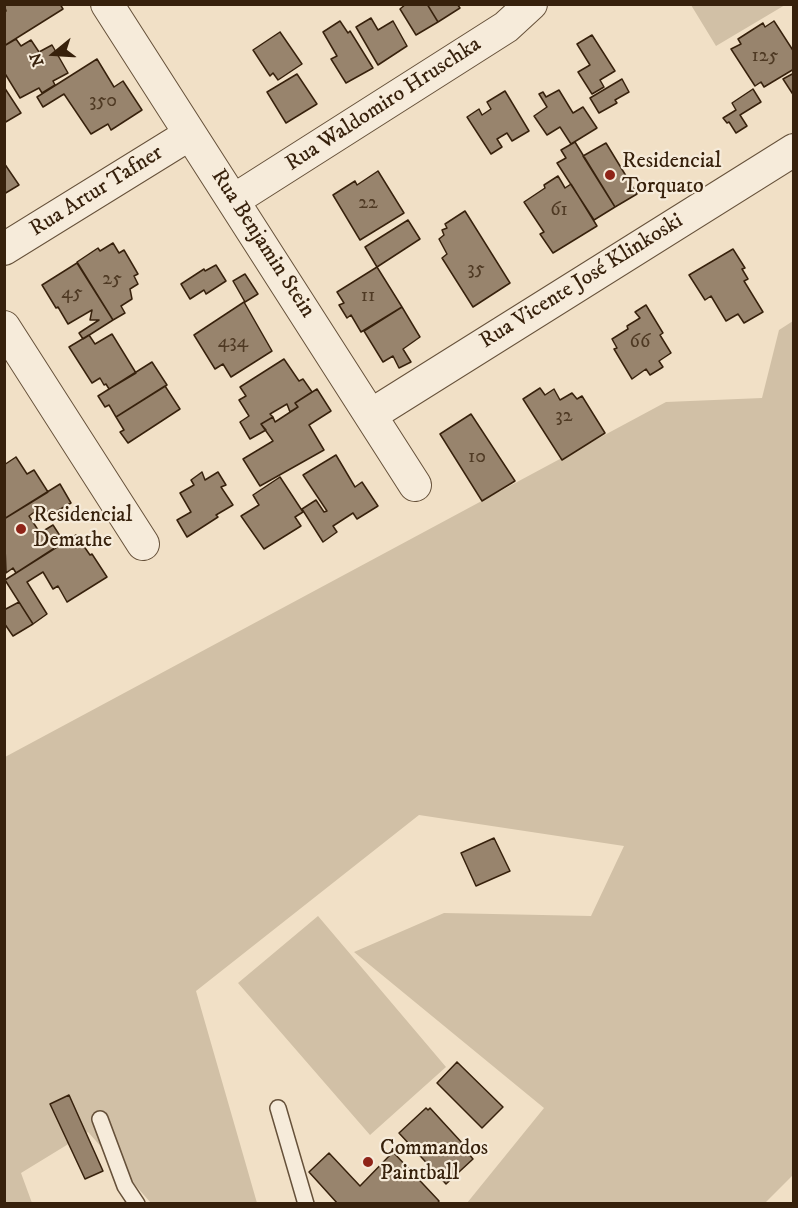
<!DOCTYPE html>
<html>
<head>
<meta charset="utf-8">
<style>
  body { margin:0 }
  #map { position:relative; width:798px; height:1208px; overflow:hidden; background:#f1e0c6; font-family:"IM FELL DW Pica",serif }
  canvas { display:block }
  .frame { position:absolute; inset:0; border:6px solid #37210c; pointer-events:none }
  .north { position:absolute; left:24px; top:24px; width:60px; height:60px; -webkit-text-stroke:4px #f6ebda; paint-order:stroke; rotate:252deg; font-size:16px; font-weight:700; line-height:24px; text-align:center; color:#37210c }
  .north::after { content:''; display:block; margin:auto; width:21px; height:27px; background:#37210c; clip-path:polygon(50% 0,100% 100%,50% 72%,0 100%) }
</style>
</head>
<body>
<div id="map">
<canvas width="798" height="1208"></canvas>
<div class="frame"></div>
<div class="north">N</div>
</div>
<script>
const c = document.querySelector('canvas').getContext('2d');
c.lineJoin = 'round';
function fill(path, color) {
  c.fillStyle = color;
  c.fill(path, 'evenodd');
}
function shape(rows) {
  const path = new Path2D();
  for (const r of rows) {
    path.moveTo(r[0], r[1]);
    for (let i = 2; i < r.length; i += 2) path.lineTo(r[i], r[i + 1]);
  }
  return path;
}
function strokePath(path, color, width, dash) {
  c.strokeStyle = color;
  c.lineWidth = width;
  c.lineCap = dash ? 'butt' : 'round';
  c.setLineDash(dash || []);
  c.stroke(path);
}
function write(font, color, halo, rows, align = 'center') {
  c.font = font + ' "IM FELL DW Pica",serif';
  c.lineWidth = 4.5;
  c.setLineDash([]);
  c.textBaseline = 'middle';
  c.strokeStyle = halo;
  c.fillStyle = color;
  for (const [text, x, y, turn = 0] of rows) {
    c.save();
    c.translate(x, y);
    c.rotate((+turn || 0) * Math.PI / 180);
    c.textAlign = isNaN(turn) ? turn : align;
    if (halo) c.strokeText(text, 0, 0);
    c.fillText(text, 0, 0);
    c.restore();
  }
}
fill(shape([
  [691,5,785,5,716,46],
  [793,321,793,1175,765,1203,467,1203,544,1108,354,952,444,913,591,916,624,846,419,815,196,991,257,1203,151,1203,88,1132,21,1173,32,1203,5,1204,5,757,666,402,762,398,779,330],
  [318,916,446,1067,370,1135,238,983]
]), '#d1c0a6');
const building = shape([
  [4,4,60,4,63,9,4,46,4,13,6,11,4,4],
  [406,4,427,4,438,22,416,35,400,9,406,4],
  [427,4,457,4,460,8,438,22,427,4],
  [371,18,378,30,393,21,407,46,378,65,356,27,371,18],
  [340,21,348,33,350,31,373,68,346,83,331,59,337,56,323,32,340,21],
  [774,21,794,52,794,69,764,87,761,82,755,86,731,49,741,44,738,39,763,23,765,27,774,21],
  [280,32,302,64,278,80,273,73,270,76,253,50,280,32],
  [592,35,615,71,600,80,604,87,592,94,578,72,590,65,577,44,592,35],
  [16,39,21,46,31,40,39,52,52,45,68,73,53,81,55,85,42,93,39,88,20,98,4,72,4,46,16,39],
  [97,59,114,87,123,81,142,110,111,130,108,124,91,134,64,94,43,107,37,97,97,59],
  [794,73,794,96,783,79,794,73],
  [297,74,317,104,286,123,267,92,297,74],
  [622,79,629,92,615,100,617,103,599,113,590,98,622,79],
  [4,87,21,113,4,123,4,87],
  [753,89,761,102,740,115,747,126,736,133,729,122,727,123,723,118,736,110,732,103,753,89],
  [559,90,573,113,583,107,597,128,571,144,560,127,547,135,534,116,547,107,539,94,543,92,546,97,559,90],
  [505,91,529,131,512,141,507,133,497,139,502,147,491,154,467,117,479,109,482,115,491,109,487,102,505,91],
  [575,142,615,207,594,220,557,163,566,158,561,150,575,142],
  [606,143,637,194,615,207,583,156,606,143],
  [4,163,19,185,4,194,4,163],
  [378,171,404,213,360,240,333,195,355,181,357,185,378,171],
  [558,176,565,188,571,184,597,226,553,253,540,234,544,232,524,202,545,188,544,185,558,176],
  [465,211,510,283,473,307,442,258,447,254,439,239,444,235,442,230,447,228,445,224,465,211],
  [408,220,420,239,377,267,365,247,408,220],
  [113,243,119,253,124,250,138,274,134,276,138,284,130,289,132,299,121,306,125,313,113,320,77,262,98,248,100,251,113,243],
  [733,249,745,268,742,269,748,279,744,281,763,312,744,323,738,314,726,321,711,296,705,300,689,275,733,249],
  [77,263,113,320,83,339,79,333,99,320,90,320,92,310,68,324,58,307,56,308,42,285,77,263],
  [216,265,226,281,206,294,204,290,190,299,181,284,204,269,205,271,216,265],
  [377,267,402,307,361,332,351,315,347,318,339,305,344,303,337,292,377,267],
  [245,274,258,294,245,302,233,281,245,274],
  [244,302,272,351,231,377,223,364,215,369,194,335,244,302],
  [646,305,663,333,660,335,671,353,659,361,663,367,650,375,646,369,632,379,614,349,617,348,612,339,628,329,627,326,640,318,635,312,646,305],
  [402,307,420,337,403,349,411,362,399,368,393,356,383,362,364,331,402,307],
  [112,334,136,373,109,389,106,384,104,385,100,378,92,383,69,347,89,335,95,344,112,334],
  [284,359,299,381,303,379,312,392,295,403,298,407,290,412,287,404,270,414,273,417,261,424,266,430,250,439,240,422,249,416,239,400,246,396,240,387,284,359],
  [152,362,167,385,116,417,109,405,105,407,98,396,152,362],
  [165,386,180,409,128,443,120,432,124,430,116,417,165,386],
  [540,388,545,395,554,389,560,400,572,393,577,399,582,396,605,433,562,460,523,399,540,388],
  [317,389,331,411,309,425,324,450,260,486,243,459,273,441,261,424,273,417,275,422,298,407,295,403,317,389],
  [471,414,515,481,482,501,440,434,471,414],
  [336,455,355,487,362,482,378,506,357,519,353,513,333,526,337,532,323,542,302,509,316,500,324,512,327,511,303,475,336,455],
  [16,457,27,474,34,470,48,492,4,519,4,465,16,457],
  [202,472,205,480,218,472,226,485,221,487,233,505,216,515,218,517,187,537,177,520,191,512,180,493,194,485,191,480,202,472],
  [280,477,303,512,295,517,301,526,264,549,241,516,259,505,253,495,280,477],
  [60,484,71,503,50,515,44,505,29,516,40,533,53,525,64,542,16,573,13,568,6,573,4,519,60,484],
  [76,535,90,555,92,554,107,577,67,602,58,586,53,589,43,572,27,582,47,614,33,624,5,580,76,535],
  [19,602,33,624,13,636,4,623,4,610,19,602],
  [494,838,510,871,476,886,461,853,494,838],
  [457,1062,503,1107,482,1128,437,1083,457,1062],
  [69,1095,103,1171,85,1179,50,1104,69,1095],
  [426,1108,428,1110,430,1108,463,1144,462,1146,473,1159,446,1184,399,1133,426,1108],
  [393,1152,439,1201,437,1204,338,1204,309,1172,329,1153,360,1186,393,1152]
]);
fill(building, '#98846d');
strokePath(building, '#37210c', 1.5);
const lane = shape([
  [278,1108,306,1204],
  [100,1119,125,1186,137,1204]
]);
const street = shape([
  [107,4,415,485],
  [234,200,506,27,531,4],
  [4,249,190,134],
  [4,327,143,544],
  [371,415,794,150]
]);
strokePath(lane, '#66513a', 18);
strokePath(street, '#66513a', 34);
strokePath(lane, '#f6ebda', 15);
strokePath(street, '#f6ebda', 32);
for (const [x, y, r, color] of [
  [610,175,6,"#8f2418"],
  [21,529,6,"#8f2418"],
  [368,1162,6,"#8f2418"]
]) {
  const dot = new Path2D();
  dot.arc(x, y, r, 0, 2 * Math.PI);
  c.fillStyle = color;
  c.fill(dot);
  strokePath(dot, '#f6ebda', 2);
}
write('20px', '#4f3a24', null, [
  ["125",765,57],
  ["350",103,102],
  ["22",368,204],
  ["61",559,211],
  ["35",476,270],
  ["25",112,280],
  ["45",72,294],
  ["11",368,297],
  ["434",233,343],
  ["66",640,343],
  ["32",564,417],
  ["10",477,458]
]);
write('22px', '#37210c', '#f6ebda', [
  ["Rua Waldomiro Hruschka",384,105,-33],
  ["Rua Artur Tafner",97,192,-32],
  ["Rua Benjamin Stein",262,244,57],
  ["Rua Vicente José Klinkoski",582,282,-32]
]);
write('22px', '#37210c', '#f6ebda', [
  ["Residencial",622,162],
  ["Torquato",622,187],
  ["Residencial",33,516],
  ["Demathe",33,541],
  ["Commandos",380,1149],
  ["Paintball",380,1174]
], 'left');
</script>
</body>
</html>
